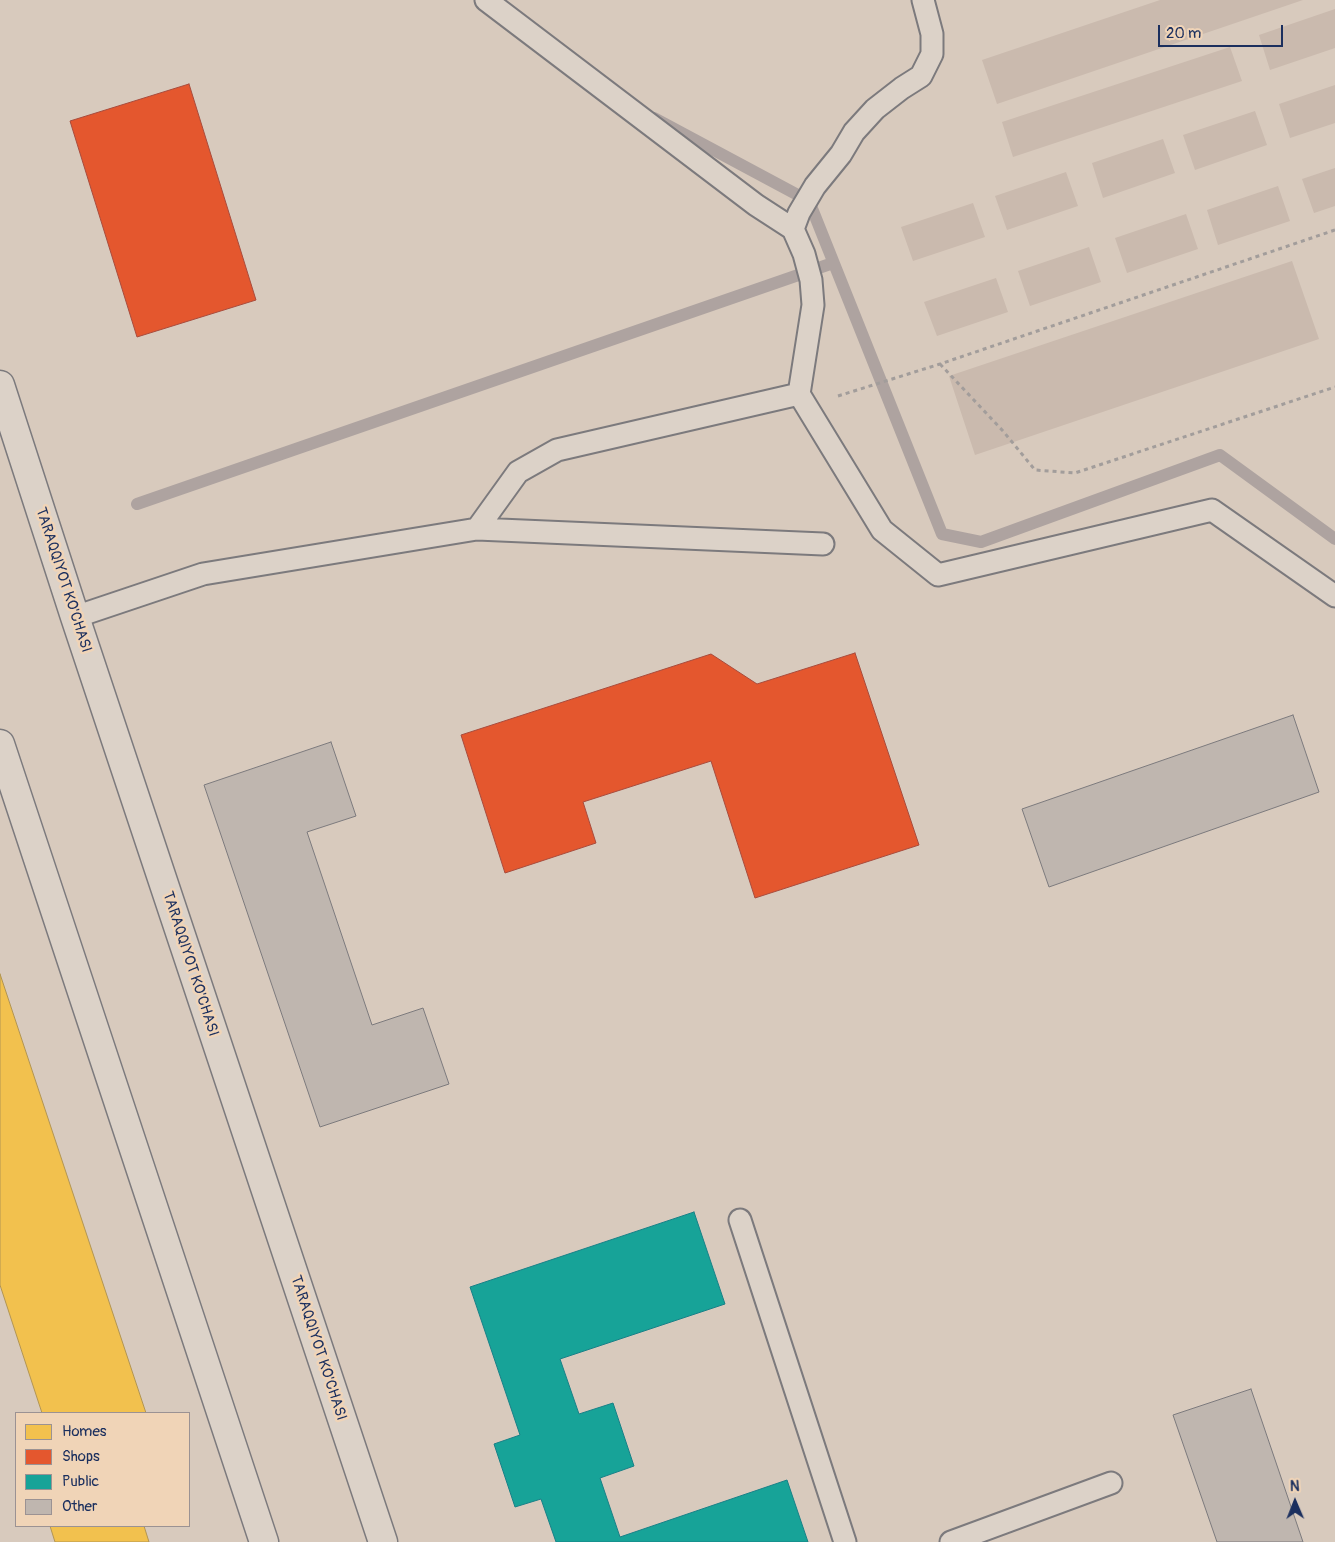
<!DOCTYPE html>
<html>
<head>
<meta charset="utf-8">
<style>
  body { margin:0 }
  #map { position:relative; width:1335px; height:1542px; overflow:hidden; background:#d8cabd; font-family:Pangolin,sans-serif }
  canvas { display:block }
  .legend { position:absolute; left:15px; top:1412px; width:175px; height:115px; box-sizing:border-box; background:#f0d4b7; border:1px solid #9b9293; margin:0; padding:6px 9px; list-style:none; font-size:15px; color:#1b2f5e }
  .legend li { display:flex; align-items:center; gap:10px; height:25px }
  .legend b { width:25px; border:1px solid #9b9293 }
  .north { position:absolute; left:1270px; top:1477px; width:50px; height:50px; -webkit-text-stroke:4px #f0d4b7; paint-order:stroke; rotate:359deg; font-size:14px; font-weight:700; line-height:20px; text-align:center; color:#1b2f5e }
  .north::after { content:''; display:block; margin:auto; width:18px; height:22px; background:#1b2f5e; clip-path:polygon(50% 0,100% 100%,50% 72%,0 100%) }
  .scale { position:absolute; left:1158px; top:25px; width:125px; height:22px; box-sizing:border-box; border:2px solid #1b2f5e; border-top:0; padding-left:6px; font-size:15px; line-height:18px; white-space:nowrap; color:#1b2f5e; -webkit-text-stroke:4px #f0d4b7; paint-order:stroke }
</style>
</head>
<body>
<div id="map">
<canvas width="1335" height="1542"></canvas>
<ul class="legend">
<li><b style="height:14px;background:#f2c14e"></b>Homes</li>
<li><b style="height:14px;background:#e4572e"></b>Shops</li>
<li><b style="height:14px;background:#17a398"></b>Public</li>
<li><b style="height:14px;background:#bfb6af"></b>Other</li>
</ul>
<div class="north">N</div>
<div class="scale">20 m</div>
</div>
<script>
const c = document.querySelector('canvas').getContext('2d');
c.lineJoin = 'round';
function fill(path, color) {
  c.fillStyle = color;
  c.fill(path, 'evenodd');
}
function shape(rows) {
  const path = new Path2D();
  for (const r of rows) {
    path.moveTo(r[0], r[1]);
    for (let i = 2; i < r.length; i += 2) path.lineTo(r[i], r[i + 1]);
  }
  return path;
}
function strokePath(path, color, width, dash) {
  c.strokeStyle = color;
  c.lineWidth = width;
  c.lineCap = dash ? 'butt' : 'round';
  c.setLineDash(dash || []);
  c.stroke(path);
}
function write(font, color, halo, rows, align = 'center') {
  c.font = font + ' Pangolin,sans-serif';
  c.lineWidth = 5;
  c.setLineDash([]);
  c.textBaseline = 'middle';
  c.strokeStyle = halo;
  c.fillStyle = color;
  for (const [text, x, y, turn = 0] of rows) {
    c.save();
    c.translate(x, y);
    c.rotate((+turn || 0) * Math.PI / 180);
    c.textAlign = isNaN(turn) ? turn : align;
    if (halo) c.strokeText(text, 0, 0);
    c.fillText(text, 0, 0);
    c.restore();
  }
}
fill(shape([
  [1160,0,1303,0,997,104,982,60],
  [1335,9,1335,48,1270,70,1259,35],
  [1230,47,1242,81,1013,157,1002,122],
  [1335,85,1335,123,1290,138,1279,104],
  [1255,111,1267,145,1195,170,1183,135],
  [1163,139,1175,173,1103,198,1092,163],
  [1335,168,1335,206,1314,213,1302,179],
  [1066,172,1078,206,1007,230,995,196],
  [1278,186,1290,221,1218,245,1207,210],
  [973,203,985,237,913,261,901,227],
  [1186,214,1198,249,1127,273,1115,238],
  [1089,247,1101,282,1030,306,1018,271],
  [1292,261,1319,339,975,455,949,376],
  [996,278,1008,312,937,336,924,302]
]), '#cabaae');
const homes = shape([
  [0,974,146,1413,42,1413,0,1285,0,974],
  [50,1526,144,1526,149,1542,55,1542,50,1526]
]);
fill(homes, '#f2c14e');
strokePath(homes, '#b29553', 1);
const shops = shape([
  [189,84,256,300,137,337,70,121,189,84],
  [855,653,919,845,755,898,711,761,583,802,596,843,505,873,461,735,711,654,757,684,855,653]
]);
fill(shops, '#e4572e');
strokePath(shops, '#a84b3c', 1);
const public = shape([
  [694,1212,725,1304,560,1359,579,1414,613,1403,634,1466,600,1478,620,1537,787,1480,808,1542,556,1542,541,1499,515,1507,494,1444,520,1435,470,1287,694,1212]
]);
fill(public, '#17a398');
strokePath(public, '#188087', 1);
strokePath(shape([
  [654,118,809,201,942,534,981,542,1220,455,1335,539],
  [137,504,833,263]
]), '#aea3a0', 12);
const building = shape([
  [1293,715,1319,792,1049,887,1022,809,1293,715],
  [331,742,356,816,307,832,372,1025,423,1008,449,1084,320,1127,204,785,331,742],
  [1251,1389,1303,1542,1217,1542,1173,1415,1251,1389]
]);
fill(building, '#bfb6af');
strokePath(building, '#7c7a7d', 1);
const lane = shape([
  [486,0,756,205,793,229,804,254,811,280,813,305,799,394],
  [793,229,799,213,815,186,841,154,854,132,875,109,902,88,921,76,932,54,932,34,923,0],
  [477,529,518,472,557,450,799,394,882,530,938,575,1212,510,1335,596],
  [75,617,203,574,477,529,823,544],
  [740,1220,845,1542],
  [951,1542,1111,1483]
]);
const secondary = shape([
  [0,385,75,617,383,1542],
  [0,744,264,1542]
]);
strokePath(lane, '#7c7a7d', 25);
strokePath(secondary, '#7c7a7d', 31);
strokePath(shape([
  [940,364,1003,431,1035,470,1075,473,1335,387],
  [838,396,940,364,1335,230]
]), '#a29d9b', 3, [4, 4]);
strokePath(lane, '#dcd2c8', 21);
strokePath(secondary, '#dcd2c8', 28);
write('15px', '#1b2f5e', '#f0d4b7', [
  ["TARAQQIYOT KO'CHASI",63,580,72],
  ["TARAQQIYOT KO'CHASI",190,964,72],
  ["TARAQQIYOT KO'CHASI",318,1348,72]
]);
</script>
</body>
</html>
